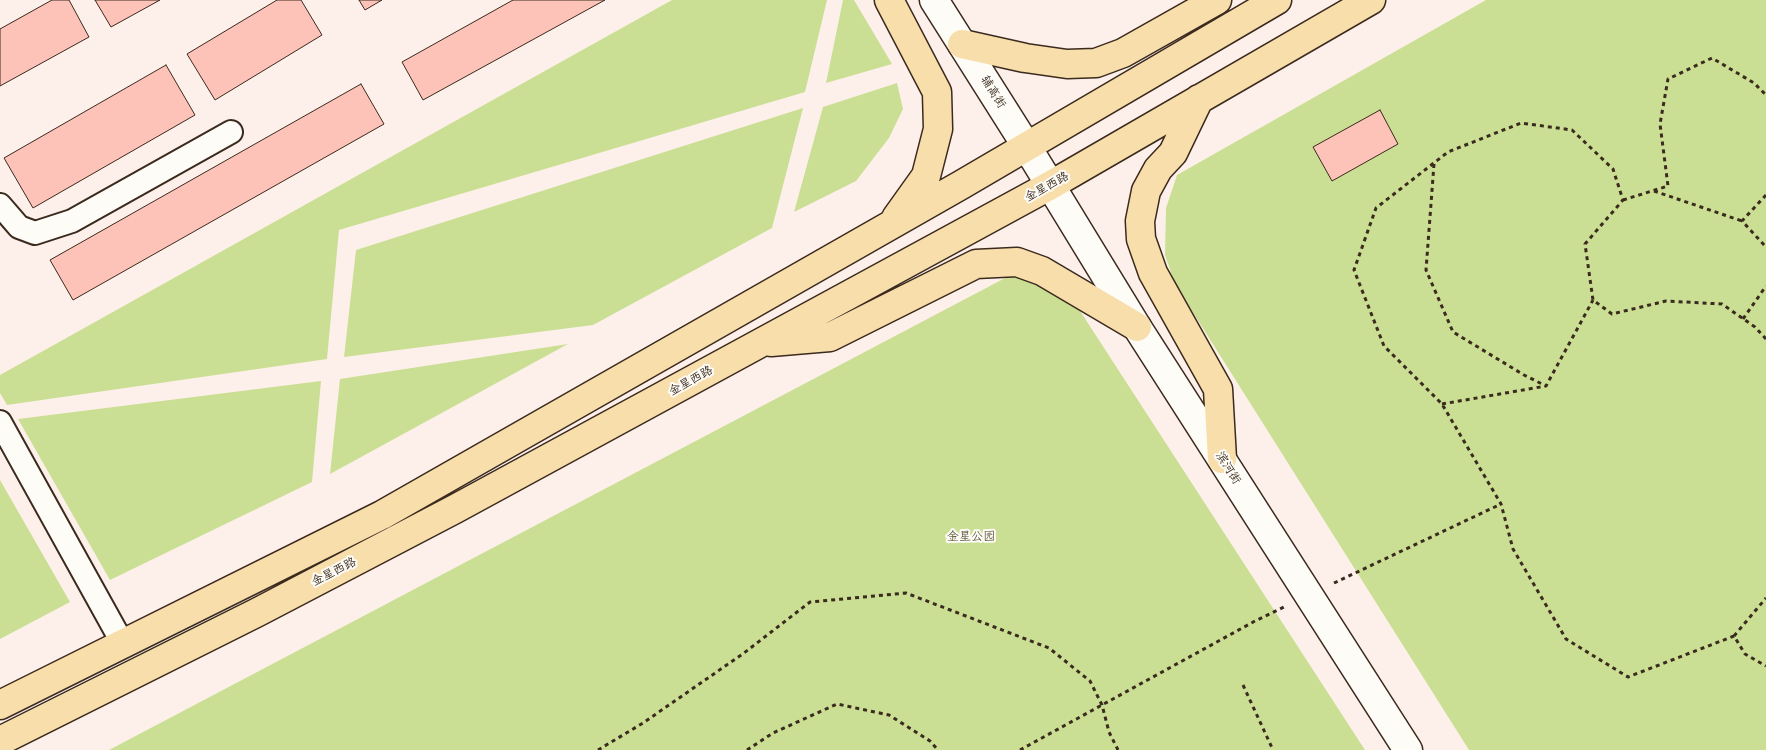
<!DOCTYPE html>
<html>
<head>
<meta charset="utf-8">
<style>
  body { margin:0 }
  canvas { display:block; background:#fdf0ea }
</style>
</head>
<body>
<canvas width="1766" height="750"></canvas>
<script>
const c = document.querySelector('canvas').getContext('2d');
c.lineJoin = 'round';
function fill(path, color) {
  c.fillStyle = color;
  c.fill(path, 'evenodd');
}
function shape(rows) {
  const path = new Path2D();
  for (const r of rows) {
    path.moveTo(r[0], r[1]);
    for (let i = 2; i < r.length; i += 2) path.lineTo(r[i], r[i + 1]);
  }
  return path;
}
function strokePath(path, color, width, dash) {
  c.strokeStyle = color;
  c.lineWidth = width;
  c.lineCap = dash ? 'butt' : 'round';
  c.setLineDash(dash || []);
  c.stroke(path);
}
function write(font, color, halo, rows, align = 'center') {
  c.font = font + ' "Playpen Sans","LXGW WenKai TC",sans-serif';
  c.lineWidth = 4;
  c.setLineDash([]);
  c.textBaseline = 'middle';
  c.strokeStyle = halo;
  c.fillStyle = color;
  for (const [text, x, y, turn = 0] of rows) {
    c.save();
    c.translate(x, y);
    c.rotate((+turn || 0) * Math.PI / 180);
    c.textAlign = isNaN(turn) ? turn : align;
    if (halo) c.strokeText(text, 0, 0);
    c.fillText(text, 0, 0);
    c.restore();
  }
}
fill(shape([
  [672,0,827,0,805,92,339,230,327,359,7,405,0,393,0,375],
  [843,0,854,0,892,64,826,83],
  [1486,0,1766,0,1766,750,1469,750,1175,284,1165,255,1166,208,1177,175],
  [897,83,903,109,889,138,856,181,794,212,823,107],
  [803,108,772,228,593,325,344,357,356,250],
  [1045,257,1365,750,109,750],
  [568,344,330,474,340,379],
  [321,381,312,482,110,580,18,419],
  [0,480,70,602,0,639]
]), '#cbdf94');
const building = shape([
  [52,0,69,0,89,37,0,86,0,29,52,0],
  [95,0,160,0,111,27,95,0],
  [277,0,301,0,322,35,215,100,187,54,277,0],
  [359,0,382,0,365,10,359,0],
  [513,0,605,0,423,100,402,62,513,0],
  [166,65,195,115,33,208,4,158,166,65],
  [361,84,384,124,73,300,50,260,361,84],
  [1380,110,1398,144,1332,181,1313,147,1380,110]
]);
fill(building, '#fdc2b8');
strokePath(building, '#3b2a1e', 1);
const street = shape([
  [0,205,19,227,35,233,72,221,231,132],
  [0,422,123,644]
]);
const secondary = shape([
  [934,0,1027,147,1137,327,1408,750]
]);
const primary = shape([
  [889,0,937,92,938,129,926,176,896,218],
  [962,44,1025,58,1067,64,1096,63,1123,53,1217,0],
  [1199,99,1173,153,1158,169,1146,191,1140,221,1141,239,1153,273,1218,389,1222,459],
  [771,342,830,337,976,264,1017,262,1042,271,1137,327],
  [0,705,382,515,961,185,1277,0],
  [0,741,258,612,455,509,1051,185,1371,0]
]);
strokePath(street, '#3b2a1e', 26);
strokePath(secondary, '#3b2a1e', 31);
strokePath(primary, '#3b2a1e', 31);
strokePath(shape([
  [1434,164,1426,270,1453,332,1524,375,1546,386],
  [1654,191,1742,221],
  [1766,195,1742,221,1766,247],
  [1623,200,1668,186,1660,124,1668,79,1712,58,1754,83,1766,95],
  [1743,319,1766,286],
  [1766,339,1755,327,1722,304,1666,301,1612,314,1593,300,1585,244,1623,200,1613,169,1572,130,1521,123,1448,152,1376,208,1354,270,1384,346,1442,404,1501,504,1513,549,1566,639,1628,677,1734,636,1745,654,1766,666],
  [1442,404,1546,386,1593,300],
  [1334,583,1501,504],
  [1734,636,1766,598],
  [1243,685,1273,750],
  [598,750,643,723,744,653,810,602,906,593,1049,648,1090,681,1102,705,1109,732,1118,750],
  [747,750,773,733,837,704,889,715,930,741,938,750],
  [1020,750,1255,621,1286,606]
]), '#3b2a1e', 3, [4, 4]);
strokePath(street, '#fdfcf7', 22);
strokePath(secondary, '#fdfcf7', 28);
strokePath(primary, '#f8deab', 28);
write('12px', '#3b2a1e', '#fdfcf7', [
  ["辅高街",993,92,58],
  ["金星西路",1047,187,-29],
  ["金星西路",691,381,-29],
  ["滨河街",1228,468,58],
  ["金星西路",334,572,-27]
]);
write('12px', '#5f573c', '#fdfcf7', [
  ["金星公园",971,537]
]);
</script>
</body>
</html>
